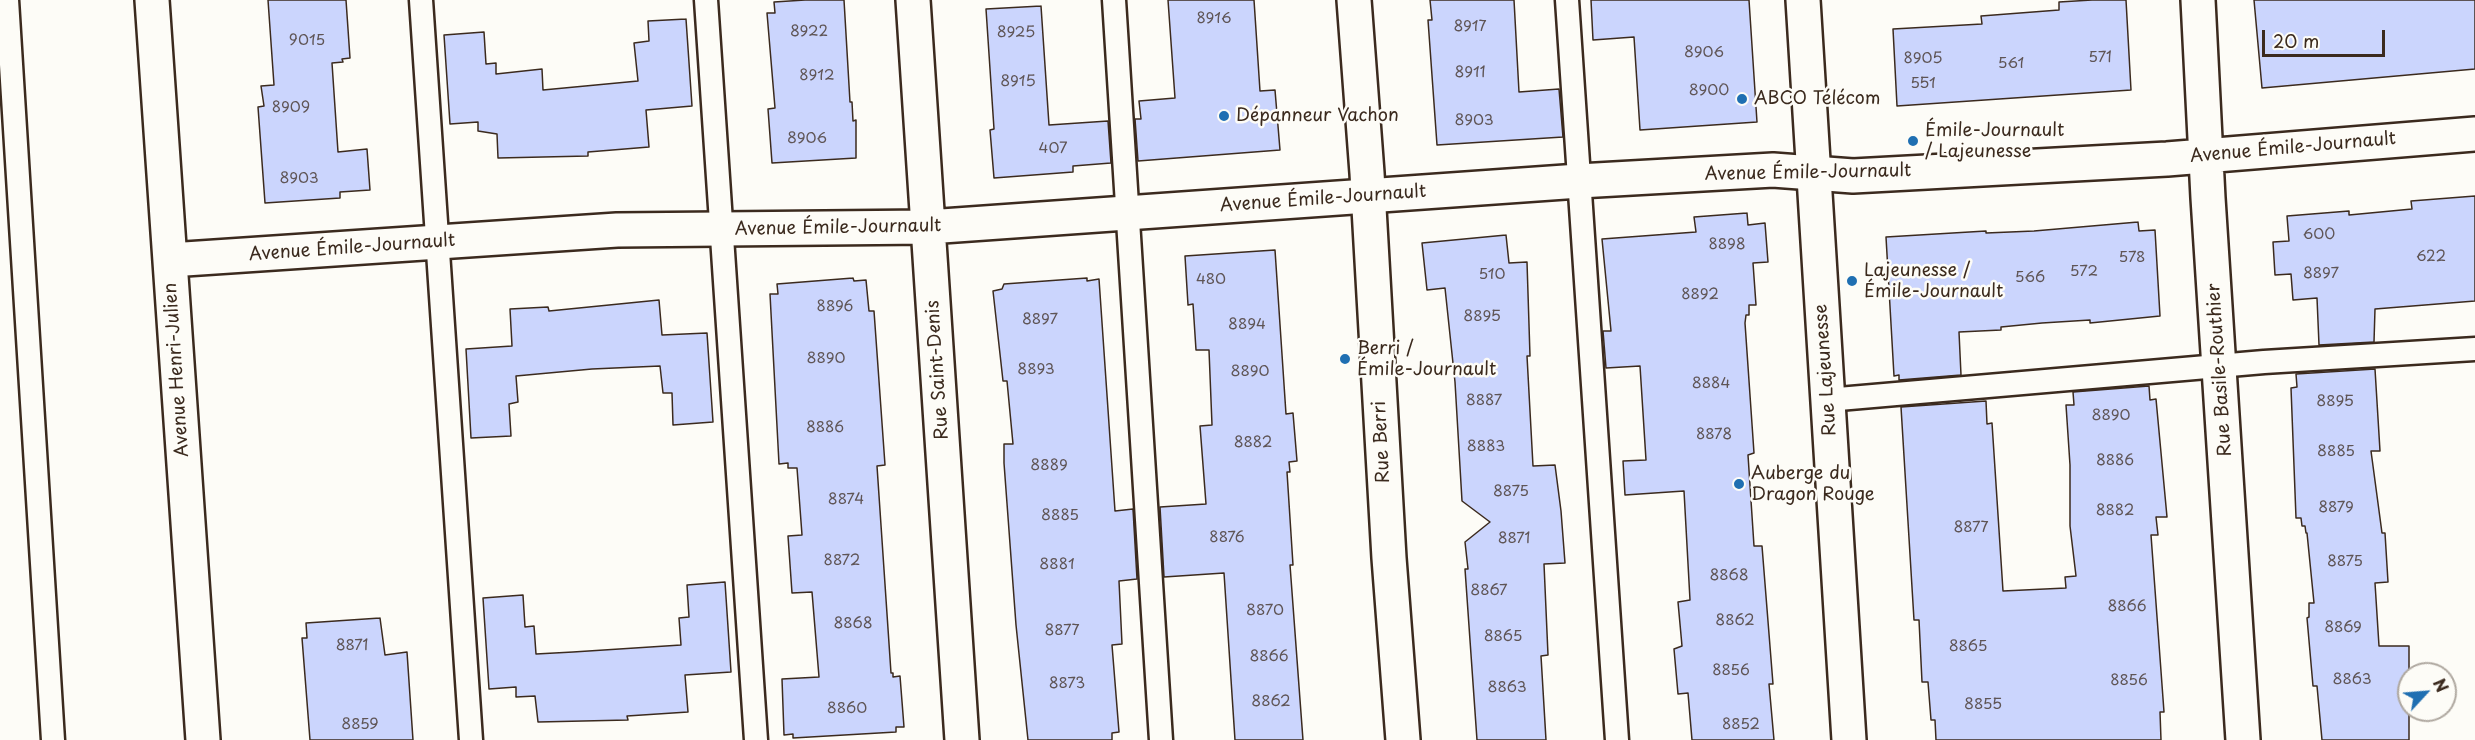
<!DOCTYPE html>
<html>
<head>
<meta charset="utf-8">
<style>
  body { margin:0 }
  #map { position:relative; width:2475px; height:740px; overflow:hidden; background:#fdfcf7; font-family:"Playpen Sans",sans-serif }
  canvas { display:block }
  .north { position:absolute; left:2397px; top:662px; width:60px; height:60px; box-sizing:border-box; background:#fdfcf7; border:2px solid #afa8a0; border-radius:50%; rotate:64deg; font-size:16px; font-weight:700; line-height:24px; text-align:center; color:#3b2a1e }
  .north::after { content:''; display:block; margin:auto; width:21px; height:27px; background:#1f6fb2; clip-path:polygon(50% 0,100% 100%,50% 72%,0 100%) }
  .scale { position:absolute; left:2262px; top:30px; width:123px; height:27px; box-sizing:border-box; border:3px solid #3b2a1e; border-top:0; padding-left:8px; font-size:18px; line-height:21px; white-space:nowrap; color:#3b2a1e; -webkit-text-stroke:4px #fdfcf7; paint-order:stroke }
</style>
</head>
<body>
<div id="map">
<canvas width="2475" height="740"></canvas>
<div class="north">N</div>
<div class="scale">20 m</div>
</div>
<script>
const c = document.querySelector('canvas').getContext('2d');
c.lineJoin = 'round';
function fill(path, color) {
  c.fillStyle = color;
  c.fill(path, 'evenodd');
}
function shape(rows) {
  const path = new Path2D();
  for (const r of rows) {
    path.moveTo(r[0], r[1]);
    for (let i = 2; i < r.length; i += 2) path.lineTo(r[i], r[i + 1]);
  }
  return path;
}
function strokePath(path, color, width, dash) {
  c.strokeStyle = color;
  c.lineWidth = width;
  c.lineCap = dash ? 'butt' : 'round';
  c.setLineDash(dash || []);
  c.stroke(path);
}
function write(font, color, halo, rows, align = 'center') {
  c.font = font + ' "Playpen Sans",sans-serif';
  c.lineWidth = 5;
  c.setLineDash([]);
  c.textBaseline = 'middle';
  c.strokeStyle = halo;
  c.fillStyle = color;
  for (const [text, x, y, turn = 0] of rows) {
    c.save();
    c.translate(x, y);
    c.rotate((+turn || 0) * Math.PI / 180);
    c.textAlign = isNaN(turn) ? turn : align;
    if (halo) c.strokeText(text, 0, 0);
    c.fillText(text, 0, 0);
    c.restore();
  }
}
const building = shape([
  [268,0,346,0,350,58,342,59,343,62,332,63,338,152,367,149,370,190,340,192,340,198,265,203,258,107,264,106,261,86,274,85,268,0],
  [805,0,844,0,850,102,852,102,853,121,856,120,856,158,772,163,768,109,775,108,767,13,775,13,774,2,805,0],
  [1168,0,1254,0,1260,91,1275,90,1280,150,1138,161,1135,119,1141,119,1139,101,1175,98,1168,0],
  [1430,0,1514,0,1519,92,1559,89,1563,137,1437,145,1428,20,1432,20,1430,0],
  [1591,0,1749,0,1757,122,1640,130,1634,37,1593,40,1591,0],
  [2092,0,2126,0,2131,90,1897,106,1893,29,1982,24,1981,16,2059,10,2059,2,2092,0],
  [2254,0,2475,0,2475,69,2262,88,2254,0],
  [1041,6,1049,125,1108,121,1111,163,1073,166,1073,172,994,178,990,130,994,129,986,9,1041,6],
  [686,19,692,106,646,110,649,147,588,152,588,156,498,158,497,134,478,131,478,122,450,124,444,35,484,32,486,64,496,63,496,74,542,69,543,90,638,81,634,43,649,41,648,21,686,19],
  [2475,196,2475,301,2375,309,2374,342,2319,345,2317,298,2293,300,2291,274,2275,275,2273,242,2289,241,2287,216,2349,211,2349,215,2412,209,2411,201,2475,196],
  [1747,213,1748,225,1765,223,1768,262,1753,263,1756,305,1749,305,1749,315,1746,315,1745,323,1754,453,1748,455,1754,546,1762,546,1773,684,1769,684,1774,740,1692,740,1688,693,1678,694,1674,649,1682,646,1678,602,1690,600,1684,491,1625,495,1623,461,1646,460,1640,366,1606,368,1603,331,1611,331,1602,239,1696,232,1694,217,1747,213],
  [2138,222,2139,231,2155,230,2160,316,2090,323,2090,320,2042,323,2001,327,2001,330,1959,332,1961,375,1899,380,1899,375,1894,376,1886,237,1986,231,1986,233,2034,231,2138,222],
  [1506,235,1509,263,1527,262,1530,356,1527,356,1533,466,1555,465,1561,511,1565,563,1544,564,1548,655,1541,656,1546,740,1477,740,1465,569,1468,569,1465,542,1490,522,1462,501,1455,382,1445,288,1427,290,1422,243,1506,235],
  [1275,250,1286,414,1293,413,1297,461,1289,462,1290,472,1287,472,1293,565,1290,565,1303,740,1235,740,1224,573,1164,577,1160,507,1206,504,1200,426,1212,425,1209,350,1196,350,1193,304,1188,305,1185,256,1275,250],
  [853,278,854,281,866,280,869,311,874,311,885,465,877,466,891,673,893,673,893,677,900,676,904,727,896,727,896,732,793,738,793,734,784,735,782,679,819,677,812,592,792,593,788,536,802,535,797,468,788,468,788,463,779,464,770,294,778,294,777,284,853,278],
  [1087,278,1087,281,1099,279,1115,511,1133,509,1137,579,1119,581,1122,644,1112,645,1119,732,1112,733,1112,740,1028,740,1016,625,1004,463,1004,444,1013,444,1007,381,1003,381,993,291,1002,289,1004,284,1087,278],
  [659,300,662,335,707,333,713,422,673,425,672,393,663,393,660,366,592,369,516,376,518,402,509,404,511,436,471,438,466,349,512,346,510,309,548,307,549,311,659,300],
  [2375,369,2380,451,2371,451,2382,533,2385,533,2388,582,2375,583,2379,646,2409,646,2409,740,2322,740,2317,686,2313,686,2307,618,2309,617,2309,603,2314,603,2307,533,2306,533,2305,526,2302,526,2301,518,2296,518,2291,388,2297,387,2296,374,2375,369],
  [2149,386,2150,400,2156,399,2167,517,2156,517,2158,535,2151,535,2164,712,2160,712,2161,740,1936,740,1935,720,1931,720,1928,682,1922,682,1919,620,1914,620,1901,407,1986,401,1987,424,1992,423,2003,591,2066,588,2065,577,2076,576,2070,526,2070,465,2066,405,2074,405,2073,392,2149,386],
  [725,582,731,672,685,675,688,712,627,716,628,720,538,722,535,696,516,697,516,687,489,689,483,598,523,595,525,627,534,626,536,654,573,652,681,645,679,618,689,617,687,585,725,582],
  [380,618,385,655,407,652,413,740,310,740,302,638,307,638,306,623,380,618]
]);
fill(building, '#cbd5fd');
strokePath(building, '#3b2a1e', 1.5);
const service = shape([
  [7,0,53,740],
  [421,0,471,740],
  [706,0,756,740],
  [1114,0,1161,740],
  [1567,0,1617,740],
  [1827,400,2264,362,2475,349]
]);
const minor = shape([
  [152,0,203,740],
  [913,0,962,740],
  [2198,0,2208,198,2243,740],
  [170,260,617,230,928,227,1579,181,1773,170,1853,176,2167,159,2475,134]
]);
const secondary = shape([
  [1354,0,1367,173,1389,558,1403,740],
  [1803,0,1849,740]
]);
strokePath(service, '#3b2a1e', 27);
strokePath(minor, '#3b2a1e', 38);
strokePath(secondary, '#3b2a1e', 38);
strokePath(service, '#fdfcf7', 22);
strokePath(minor, '#fdfcf7', 33);
strokePath(secondary, '#fdfcf7', 33);
for (const [x, y, r, color] of [
  [1742,99,6,"#1f6fb2"],
  [1224,116,6,"#1f6fb2"],
  [1913,141,6,"#1f6fb2"],
  [1852,281,6,"#1f6fb2"],
  [1345,359,6,"#1f6fb2"],
  [1739,484,6,"#1f6fb2"]
]) {
  const dot = new Path2D();
  dot.arc(x, y, r, 0, 2 * Math.PI);
  c.fillStyle = color;
  c.fill(dot);
  strokePath(dot, '#fdfcf7', 2);
}
write('15px', '#5f5556', null, [
  ["8916",1214,19],
  ["8917",1470,27],
  ["8922",809,32],
  ["8925",1016,33],
  ["9015",307,41],
  ["8906",1704,53],
  ["571",2100,58],
  ["8905",1923,59],
  ["561",2011,64],
  ["8911",1470,73],
  ["8912",817,76],
  ["8915",1018,82],
  ["551",1923,84],
  ["8900",1709,91],
  ["8909",291,108],
  ["8903",1474,121],
  ["8906",807,139],
  ["407",1053,149],
  ["8903",299,179],
  ["600",2319,235],
  ["8898",1727,245],
  ["622",2431,257],
  ["578",2132,258],
  ["572",2084,272],
  ["8897",2321,274],
  ["510",1492,275],
  ["566",2030,278],
  ["480",1211,280],
  ["8892",1700,295],
  ["8896",835,307],
  ["8895",1482,317],
  ["8897",1040,320],
  ["8894",1247,325],
  ["8890",826,359],
  ["8893",1036,370],
  ["8890",1250,372],
  ["8884",1711,384],
  ["8887",1484,401],
  ["8895",2335,402],
  ["8890",2111,416],
  ["8886",825,428],
  ["8878",1714,435],
  ["8882",1253,443],
  ["8883",1486,447],
  ["8885",2336,452],
  ["8886",2115,461],
  ["8889",1049,466],
  ["8875",1511,492],
  ["8874",846,500],
  ["8879",2336,508],
  ["8882",2115,511],
  ["8885",1060,516],
  ["8877",1971,528],
  ["8876",1227,538],
  ["8871",1514,539],
  ["8872",842,561],
  ["8875",2345,562],
  ["8881",1057,565],
  ["8868",1729,576],
  ["8867",1489,591],
  ["8866",2127,607],
  ["8870",1265,611],
  ["8862",1735,621],
  ["8868",853,624],
  ["8869",2343,628],
  ["8877",1062,631],
  ["8865",1503,637],
  ["8871",352,646],
  ["8865",1968,647],
  ["8866",1269,657],
  ["8856",1731,671],
  ["8863",2352,680],
  ["8856",2129,681],
  ["8873",1067,684],
  ["8863",1507,688],
  ["8862",1271,702],
  ["8855",1983,705],
  ["8860",847,709],
  ["8859",360,725],
  ["8852",1741,725]
]);
write('18px', '#3b2a1e', '#fdfcf7', [
  ["ABCO Télécom",1754,99],
  ["Dépanneur Vachon",1236,116],
  ["Émile-Journault",1925,131],
  ["/ Lajeunesse",1925,152],
  ["Lajeunesse /",1864,271],
  ["Émile-Journault",1864,292],
  ["Berri /",1357,349],
  ["Émile-Journault",1357,370],
  ["Auberge du",1751,474],
  ["Dragon Rouge",1751,495]
], 'left');
write('18px', '#3b2a1e', '#fdfcf7', [
  ["Avenue Émile-Journault",2293,148,-5],
  ["Avenue Émile-Journault",1808,173,-1],
  ["Avenue Émile-Journault",1323,199,-4],
  ["Avenue Émile-Journault",838,228,-1],
  ["Avenue Émile-Journault",352,248,-4],
  ["Avenue Henri-Julien",177,370,-94],
  ["Rue Saint-Denis",938,370,-94],
  ["Rue Lajeunesse",1826,370,-94],
  ["Rue Basile-Routhier",2220,370,-94],
  ["Rue Berri",1382,442,-93]
]);
</script>
</body>
</html>
